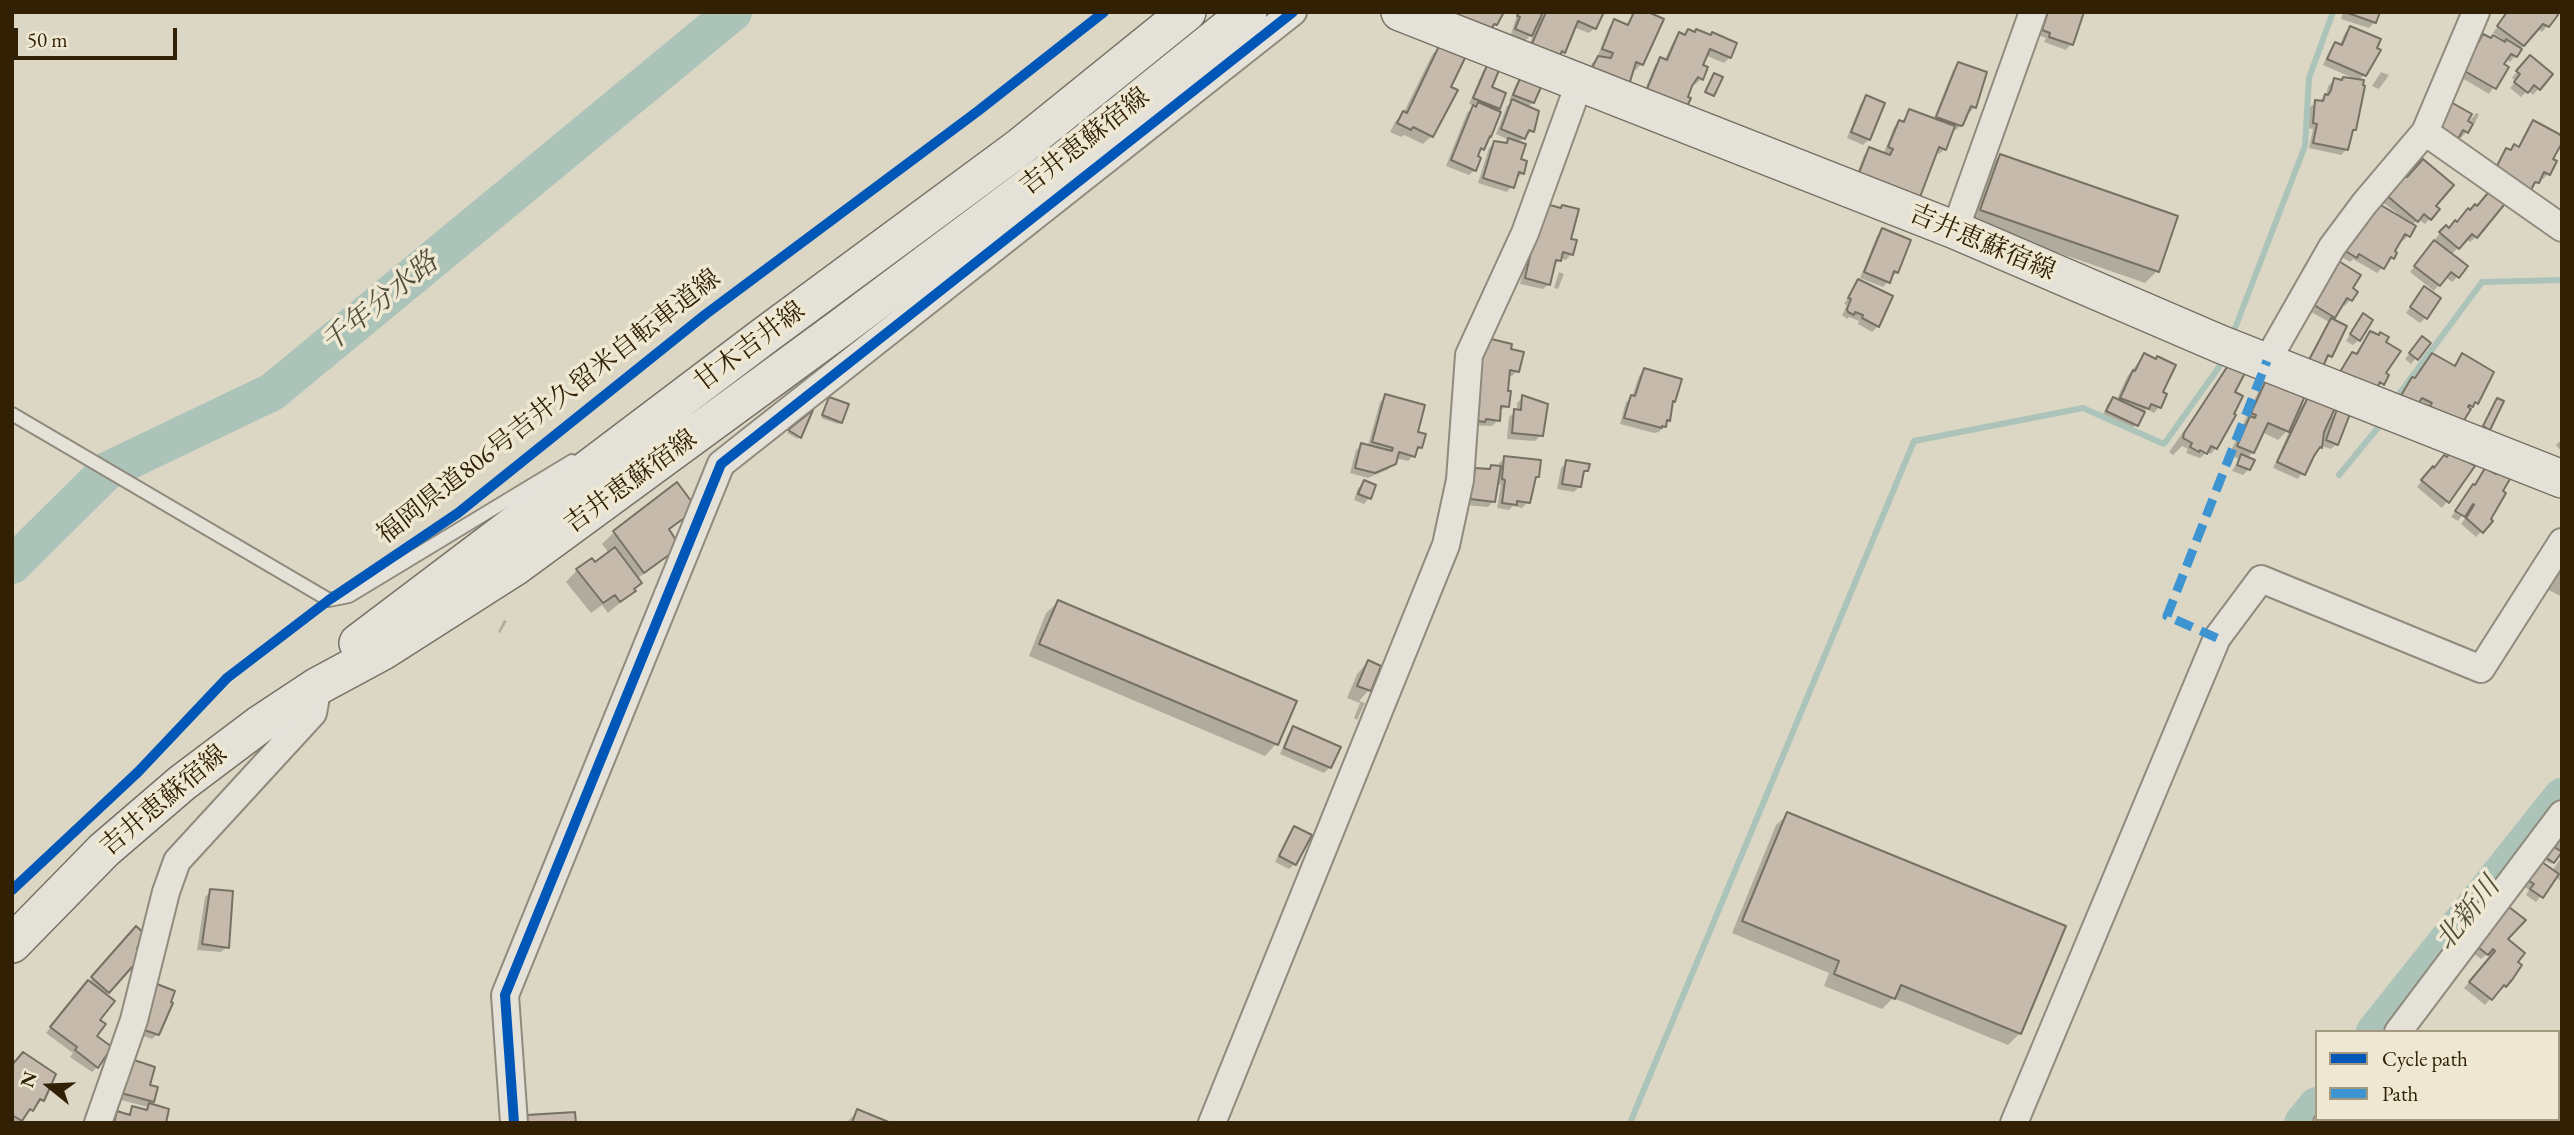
<!DOCTYPE html>
<html>
<head>
<meta charset="utf-8">
<style>
  body { margin:0 }
  #map { position:relative; width:2574px; height:1135px; overflow:hidden; background:#dcd7c5; font-family:"EB Garamond",serif }
  canvas { display:block }
  .frame { position:absolute; inset:0; border:14px solid #322004; pointer-events:none }
  .legend { position:absolute; left:2315px; top:1030px; width:245px; height:91px; box-sizing:border-box; background:#eee8d3; border:2px solid #a39880; margin:0; padding:9px 12px; list-style:none; font-size:21px; color:#322004 }
  .legend li { display:flex; align-items:center; gap:14px; height:35px }
  .legend b { width:35px; border:2px solid #a39880 }
  .north { position:absolute; left:14px; top:1051px; width:70px; height:70px; -webkit-text-stroke:5px #eee8d3; paint-order:stroke; rotate:288deg; font-size:19px; font-weight:700; line-height:28px; text-align:center; color:#322004 }
  .north::after { content:''; display:block; margin:auto; width:24px; height:32px; background:#322004; clip-path:polygon(50% 0,100% 100%,50% 72%,0 100%) }
  .scale { position:absolute; left:14px; top:28px; width:163px; height:32px; box-sizing:border-box; border:4px solid #322004; border-top:0; padding-left:9px; font-size:21px; line-height:24px; white-space:nowrap; color:#322004; -webkit-text-stroke:5px #eee8d3; paint-order:stroke }
</style>
</head>
<body>
<div id="map">
<canvas width="2574" height="1135"></canvas>
<div class="frame"></div>
<ul class="legend">
<li><b style="height:9px;background:#0057b8"></b>Cycle path</li>
<li><b style="height:9px;background:#3d94d1"></b>Path</li>
</ul>
<div class="north">N</div>
<div class="scale">50 m</div>
</div>
<script>
const c = document.querySelector('canvas').getContext('2d');
c.lineJoin = 'round';
function fill(path, color) {
  c.fillStyle = color;
  c.fill(path, 'evenodd');
}
function shape(rows) {
  const path = new Path2D();
  for (const r of rows) {
    path.moveTo(r[0], r[1]);
    for (let i = 2; i < r.length; i += 2) path.lineTo(r[i], r[i + 1]);
  }
  return path;
}
function strokePath(path, color, width, dash) {
  c.strokeStyle = color;
  c.lineWidth = width;
  c.lineCap = dash ? 'butt' : 'round';
  c.setLineDash(dash || []);
  c.stroke(path);
}
function write(font, color, halo, rows, align = 'center') {
  c.font = font + ' "EB Garamond","Noto Serif JP",serif';
  c.lineWidth = 7;
  c.setLineDash([]);
  c.textBaseline = 'middle';
  c.strokeStyle = halo;
  c.fillStyle = color;
  for (const [text, x, y, turn = 0] of rows) {
    c.save();
    c.translate(x, y);
    c.rotate((+turn || 0) * Math.PI / 180);
    c.textAlign = isNaN(turn) ? turn : align;
    if (halo) c.strokeText(text, 0, 0);
    c.fillText(text, 0, 0);
    c.restore();
  }
}
fill(shape([
  [1518,12,1541,12,1538,21,1547,12,1552,14,1554,12,1602,12,1595,28,1589,33,1573,27,1564,52,1558,57,1526,53,1535,31,1525,41,1511,34],
  [1634,12,1647,12,1662,20,1641,64,1636,70,1588,74,1592,63,1600,56,1598,55,1609,27,1615,21,1626,26],
  [2046,12,2082,12,2071,44,2066,50,2044,42,2046,38,2038,35],
  [2343,12,2378,12,2375,22,2369,28,2341,19],
  [2507,12,2555,12,2547,26,2542,32,2538,29,2510,62,2505,59,2502,65,2507,67,2489,94,2457,75,2484,36,2500,41,2502,39,2493,33],
  [2350,28,2364,75,2359,80,2354,129,2350,134,2347,149,2341,155,2309,148,2313,129,2308,128,2310,107,2326,96,2328,86,2334,80,2355,79,2323,65,2330,50,2335,44,2339,46,2345,33],
  [1688,31,1735,44,1730,57,1724,63,1705,55,1701,66,1701,79,1696,84,1692,83,1641,99,1655,65,1661,59,1664,61,1674,40,1679,34,1683,36],
  [1440,46,1449,88,1432,136,1423,144,1404,135,1401,137,1390,132,1395,122,1404,112,1432,55],
  [2524,63,2551,74,2533,95,2528,90,2521,97,2510,88,2516,81,2512,78],
  [1959,64,1975,107,1969,113,1967,112,1962,124,1956,130,1952,130,1945,149,1939,154,1935,152,1852,186,1864,155,1869,149,1883,155,1894,127,1899,122,1901,123,1909,111,1933,120,1953,70],
  [1489,65,1489,88,1499,108,1495,111,1482,149,1476,155,1475,170,1469,175,1446,166,1467,113,1475,106,1469,104,1483,71],
  [2381,72,2389,75,2379,89,2372,86],
  [1521,78,1533,102,1527,108,1532,131,1518,143,1522,173,1507,192,1478,183,1489,148,1495,143,1505,144,1509,140,1496,134,1507,106,1512,102,1509,101,1516,84],
  [1867,98,1869,139,1863,145,1847,138,1861,103],
  [2476,113,2479,114,2475,123,2461,138,2458,136],
  [2533,122,2551,160,2548,174,2543,179,2540,178,2532,188,2489,178,2501,156,2507,150,2509,151,2514,146,2517,148],
  [2000,156,2157,271,2145,283,1970,222,1988,167],
  [2397,181,2433,206,2430,218,2425,224,2418,219,2412,226,2408,236,2403,241,2400,239,2392,252,2392,258,2377,273,2353,259,2350,262,2338,255,2396,216,2398,214,2381,201],
  [2475,206,2476,237,2470,242,2466,239,2451,255,2457,277,2452,282,2445,277,2434,291,2410,272,2440,233,2457,224],
  [1537,211,1569,240,1571,254,1566,260,1560,258,1554,266,1549,284,1543,289,1520,284],
  [1882,230,1897,272,1883,287,1860,278,1877,236],
  [2338,262,2351,289,2356,292,2345,306,2342,304,2331,320,2330,356,2325,361,2303,368,2329,322,2306,309],
  [1559,272,1564,274,1558,289,1554,288],
  [1859,281,1878,326,1872,332,1858,324,1859,321,1849,317,1847,319,1842,315,1847,305,1844,304],
  [2424,289,2426,317,2420,323,2406,313],
  [2358,321,2359,340,2353,345,2346,341],
  [2370,333,2384,343,2383,374,2386,376,2377,389,2336,378,2347,359,2352,354,2355,355],
  [2428,343,2411,364,2405,359,2417,344],
  [1509,350,1517,371,1512,376,1508,376,1507,406,1499,411,1498,420,1492,426,1466,425],
  [2144,355,2159,407,2154,413,2146,409,2131,431,2102,417,2107,405,2113,399,2116,401,2127,377],
  [2432,355,2453,367,2462,355,2476,403,2470,407,2460,424,2395,405,2407,384,2414,380],
  [2230,366,2232,393,2216,448,2211,454,2207,452,2200,458,2186,453,2188,449,2182,446,2173,455,2169,452],
  [1644,370,1674,401,1671,404,1669,420,1659,432,1654,433,1620,424,1626,402,1632,397,1639,376],
  [2268,381,2297,410,2308,399,2328,421,2338,411,2337,444,2331,449,2322,446,2314,454,2298,479,2273,468,2291,427,2278,440,2262,432,2253,452,2247,458,2252,460,2249,469,2243,475,2232,471,2239,459,2229,455,2259,390],
  [1385,396,1416,433,1421,447,1408,461,1396,458,1389,469,1368,478,1350,473,1356,450,1362,445,1368,446,1380,402],
  [1523,397,1541,435,1535,441,1507,439,1509,417,1517,411,1517,403],
  [829,399,841,422,838,424,821,418],
  [809,416,798,439,787,433],
  [2562,439,2562,452,2556,445],
  [1505,458,1537,476,1534,479,1528,502,1522,508,1513,506,1509,510,1497,508,1501,485,1496,484,1494,501,1488,507,1465,505,1470,475,1476,470,1488,471,1491,467,1499,468,1499,463],
  [1567,462,1587,470,1582,475,1580,486,1574,492,1557,489,1561,468],
  [2472,467,2442,508,2417,487,2427,474],
  [2486,470,2491,521,2476,537,2461,524,2470,511,2467,509,2458,521,2451,517],
  [1364,483,1369,498,1364,504,1354,500,1358,488],
  [695,509,668,531,678,547,637,579,634,591,608,613,602,605,591,613,566,582,577,570,594,564,609,553,602,544,614,532],
  [2562,557,2562,597,2543,587],
  [1058,602,1276,744,1265,756,1029,656,1046,613],
  [504,620,507,621,500,633,498,632],
  [1368,662,1379,667,1369,690,1359,701,1365,703,1357,720,1354,718,1360,703,1347,698,1357,674],
  [1293,729,1330,767,1324,773,1280,754,1288,734],
  [1788,814,2020,1033,2008,1045,1893,998,1882,1009,1824,986,1829,973,1732,933,1776,825],
  [1295,829,1295,864,1289,869,1275,862,1289,834],
  [2562,833,2562,882,2555,877,2536,902,2526,895,2529,890,2522,885,2533,868,2552,871,2561,858,2558,855,2551,864,2544,860],
  [211,891,227,947,221,952,197,950,205,897],
  [2505,906,2505,986,2500,991,2498,990,2485,1005,2464,988,2491,957,2487,954,2481,959,2469,950],
  [130,934,138,958,105,995,94,1037,97,1067,92,1072,70,1057,73,1053,46,1033],
  [149,983,158,1034,152,1039,130,1032],
  [12,1068,42,1100,37,1105,35,1104,19,1123,12,1123],
  [148,1086,152,1101,148,1105,164,1123,110,1123,117,1113,127,1115,133,1108,144,1111,148,1107,110,1097],
  [858,1111,886,1123,846,1123]
]), '#0003');
strokePath(shape([
  [2232,336,2305,146,2309,78,2333,12],
  [2396,398,2482,282,2562,280],
  [2339,475,2381,424],
  [1630,1123,1914,441,2083,408,2164,444,2219,367,2223,358]
]), '#abc3b9', 6);
strokePath(shape([
  [12,565,107,471,272,392,733,12],
  [2375,1032,2562,797],
  [2303,1123,2317,1106]
]), '#abc3b9', 38);
const building = shape([
  [1455,12,1504,12,1497,25,1494,24,1490,32,1453,15,1455,12],
  [1519,12,1543,12,1532,36,1515,29,1520,17,1517,16,1519,12],
  [1546,12,1554,13,1604,12,1596,29,1578,21,1565,53,1562,51,1559,58,1530,48,1546,12],
  [1634,12,1648,12,1664,19,1643,65,1636,62,1629,85,1592,68,1598,56,1611,58,1613,53,1602,49,1614,19,1628,25,1634,12],
  [2048,12,2084,12,2073,45,2049,37,2050,33,2042,30,2048,12],
  [2345,12,2380,12,2376,23,2345,12],
  [2507,12,2556,12,2558,15,2549,27,2543,24,2524,46,2497,26,2507,12],
  [2350,26,2381,39,2377,48,2381,50,2366,76,2327,59,2335,42,2342,45,2350,26],
  [1688,29,1695,32,1696,29,1711,35,1712,32,1737,43,1731,58,1710,49,1703,65,1708,67,1703,80,1698,77,1692,86,1688,97,1691,98,1685,111,1645,94,1660,57,1667,60,1679,32,1685,35,1688,29],
  [2483,34,2491,38,2493,35,2505,42,2506,39,2522,49,2517,57,2511,54,2504,64,2509,67,2496,89,2461,69,2475,41,2478,43,2483,34],
  [1440,44,1466,56,1451,87,1458,90,1433,137,1413,127,1411,130,1397,123,1403,111,1407,113,1440,44],
  [2530,55,2553,74,2540,90,2534,85,2528,93,2514,82,2520,74,2516,71,2530,55],
  [1958,62,1987,72,1976,108,1971,106,1963,125,1961,126,1936,117,1958,62],
  [1488,63,1500,68,1492,87,1506,93,1500,109,1473,98,1488,63],
  [1714,73,1723,77,1714,96,1705,92,1714,73],
  [1521,76,1542,85,1534,103,1513,95,1521,76],
  [2343,77,2364,80,2363,85,2365,86,2356,130,2353,130,2348,150,2313,143,2317,124,2313,123,2315,100,2323,101,2325,94,2328,95,2331,90,2334,78,2342,80,2343,77],
  [1866,95,1885,103,1870,140,1851,132,1866,95],
  [1512,99,1539,111,1534,132,1529,130,1525,139,1501,129,1512,99],
  [2449,101,2472,114,2468,121,2473,124,2468,133,2463,130,2454,146,2434,129,2449,101],
  [1478,102,1501,112,1491,137,1490,136,1484,150,1481,148,1478,156,1481,158,1476,171,1451,160,1473,105,1476,107,1478,102],
  [1909,109,1955,126,1946,150,1939,147,1917,205,1856,181,1869,147,1890,155,1893,149,1888,147,1899,120,1904,122,1909,109],
  [2533,120,2559,134,2562,137,2562,143,2553,159,2557,161,2550,175,2544,172,2539,183,2535,182,2529,194,2494,172,2506,148,2511,150,2514,144,2519,147,2533,120],
  [1508,138,1526,144,1521,159,1527,161,1524,174,1519,172,1514,188,1483,178,1494,141,1507,143,1508,138],
  [2000,154,2178,216,2159,272,1980,210,2000,154],
  [2423,159,2454,185,2436,206,2440,209,2431,220,2424,214,2418,222,2385,194,2403,174,2407,177,2423,159],
  [2493,187,2508,200,2477,238,2472,234,2459,249,2439,232,2446,225,2449,228,2455,220,2457,222,2468,208,2470,210,2475,204,2477,206,2493,187],
  [1542,203,1561,208,1562,205,1579,209,1571,239,1577,240,1573,255,1563,252,1561,261,1556,260,1550,285,1525,278,1542,203],
  [2379,204,2416,226,2410,237,2405,234,2395,251,2397,253,2394,259,2391,257,2384,269,2359,254,2357,258,2342,249,2379,204],
  [1882,228,1911,240,1898,273,1894,271,1890,283,1864,272,1882,228],
  [2434,240,2468,266,2459,278,2451,272,2440,286,2414,266,2434,240],
  [2337,260,2361,275,2353,288,2358,292,2352,301,2347,298,2335,318,2311,303,2337,260],
  [1858,279,1893,296,1879,327,1862,318,1863,315,1855,312,1854,315,1848,312,1847,309,1851,299,1848,298,1858,279],
  [2424,286,2441,298,2427,319,2410,307,2424,286],
  [2363,313,2373,320,2360,341,2350,334,2363,313],
  [2331,318,2347,326,2332,357,2328,355,2322,369,2308,362,2331,318],
  [2370,331,2379,335,2380,332,2389,337,2386,342,2401,351,2386,373,2389,375,2384,385,2380,382,2375,392,2340,372,2352,352,2357,354,2370,331],
  [2422,336,2431,343,2418,360,2409,353,2422,336],
  [1487,338,1512,344,1511,349,1524,352,1519,372,1510,370,1508,391,1511,391,1509,407,1501,406,1500,421,1486,419,1485,422,1471,420,1480,360,1487,338],
  [2144,353,2156,359,2157,356,2176,365,2163,392,2167,394,2161,408,2151,404,2149,409,2120,398,2133,370,2135,371,2144,353],
  [2432,353,2455,366,2462,353,2494,372,2478,404,2475,402,2473,407,2469,405,2468,407,2471,409,2461,425,2427,411,2432,403,2422,398,2415,408,2399,399,2412,377,2415,378,2432,353],
  [2229,364,2245,373,2235,392,2243,396,2234,414,2236,415,2217,449,2211,446,2207,454,2200,450,2199,452,2190,447,2192,443,2183,438,2184,433,2229,364],
  [1644,368,1682,379,1675,402,1673,401,1670,421,1667,420,1666,427,1662,426,1662,428,1624,418,1631,395,1635,396,1644,368],
  [2266,380,2305,396,2289,432,2268,423,2254,453,2237,446,2250,416,2255,418,2256,415,2251,413,2266,380],
  [1385,394,1425,405,1418,432,1426,434,1422,448,1418,447,1415,457,1399,452,1396,464,1375,473,1355,468,1361,443,1392,451,1393,448,1372,442,1385,394],
  [1522,395,1548,404,1543,436,1512,433,1514,409,1521,410,1522,395],
  [829,397,849,404,842,423,822,415,829,397],
  [2113,397,2145,412,2138,426,2106,411,2113,397],
  [2308,397,2335,408,2324,432,2322,448,2320,447,2314,456,2305,475,2277,462,2308,397],
  [2497,398,2504,401,2490,430,2483,426,2497,398],
  [2337,409,2350,414,2338,445,2326,440,2337,409],
  [813,410,801,438,788,430,813,410],
  [2451,452,2475,466,2449,503,2421,480,2433,466,2434,468,2444,455,2447,457,2451,452],
  [2241,454,2255,460,2250,470,2237,465,2241,454],
  [1504,456,1541,460,1539,477,1536,477,1530,503,1517,501,1517,505,1502,503,1505,480,1502,479,1504,456],
  [1566,460,1590,464,1588,471,1584,471,1581,487,1562,484,1566,460],
  [1491,465,1501,466,1495,502,1470,499,1475,468,1490,469,1491,465],
  [2485,468,2496,474,2497,471,2510,479,2503,491,2506,493,2491,519,2493,521,2483,533,2466,518,2474,505,2473,504,2465,517,2455,511,2473,484,2475,485,2485,468],
  [1364,480,1376,485,1371,499,1358,494,1364,480],
  [677,482,697,509,669,529,680,547,644,573,613,531,677,482],
  [615,547,642,583,634,589,636,591,620,602,615,595,603,603,576,569,592,558,595,562,615,547],
  [1058,600,1297,701,1278,745,1039,644,1058,600],
  [1368,660,1381,666,1371,691,1357,686,1368,660],
  [1293,726,1341,747,1331,768,1284,748,1293,726],
  [1787,812,2066,926,2021,1034,1901,985,1895,999,1834,974,1839,961,1742,921,1787,812],
  [1294,826,1312,835,1296,865,1279,856,1294,826],
  [2553,846,2562,852,2554,863,2545,857,2553,846],
  [2539,860,2559,874,2543,898,2530,889,2534,884,2526,879,2539,860],
  [210,889,233,891,229,948,202,944,210,889],
  [2505,904,2526,920,2508,939,2525,953,2518,962,2522,965,2512,980,2506,987,2504,985,2492,1000,2469,982,2495,951,2493,949,2488,955,2474,944,2505,904],
  [136,926,147,936,137,948,142,952,140,958,109,993,91,977,136,926],
  [88,980,115,1001,100,1020,106,1024,97,1036,112,1047,98,1068,75,1050,77,1047,50,1027,88,980],
  [149,981,175,991,171,1002,173,1003,159,1035,135,1027,149,981],
  [23,1052,56,1074,44,1101,40,1099,33,1111,30,1109,22,1121,12,1115,12,1065,23,1052],
  [134,1060,155,1067,150,1085,158,1087,154,1102,114,1091,134,1060],
  [149,1103,169,1109,166,1123,114,1123,117,1111,130,1115,132,1106,147,1110,149,1103],
  [857,1109,891,1123,852,1123,857,1109],
  [575,1112,576,1123,527,1123,527,1115,575,1112]
]);
fill(building, '#c5baab');
strokePath(building, '#767163', 2);
const lane = shape([
  [12,414,329,600,349,596,572,461]
]);
const street = shape([
  [2425,132,2562,228],
  [1955,230,2033,12],
  [2267,361,2332,247,2364,204,2425,132,2476,12],
  [2398,1032,2562,814],
  [98,1123,134,1020,166,892,177,861,313,713,318,686],
  [514,1123,505,995,721,464,1293,12],
  [1212,1123,1446,545,1460,480,1469,355,1525,233,1579,84],
  [2014,1123,2217,638,2261,579,2481,669,2562,542],
  [2327,1123,2330,1119]
]);
const secondary = shape([
  [1400,12,1955,230,2220,344,2562,479],
  [358,643,764,336,1020,147,1187,12],
  [12,944,104,850,182,783,259,725,318,686,383,651,513,568,839,329,1062,162,1248,12]
]);
strokePath(lane, '#8f8a7c', 16);
strokePath(street, '#8f8a7c', 30);
strokePath(secondary, '#767163', 40);
strokePath(lane, '#e4e1d9', 12);
strokePath(street, '#e4e1d9', 26);
strokePath(secondary, '#e4e1d9', 37);
strokePath(shape([
  [2217,638,2167,616,2267,361]
]), '#3d94d1', 9, [18, 9]);
strokePath(shape([
  [12,890,138,772,227,678,329,600,458,513,706,314,978,111,1104,12],
  [514,1123,505,995,721,464,1293,12]
]), '#0057b8', 10);
write('26px', '#322004', '#eee8d3', [
  ["吉井恵蘇宿線",1085,142,-38],
  ["吉井恵蘇宿線",1982,243,23],
  ["甘木吉井線",750,347,-37],
  ["福岡県道806号吉井久留米自転車道線",549,407,-38],
  ["吉井恵蘇宿線",631,482,-36],
  ["吉井恵蘇宿線",164,801,-40]
]);
write('italic 28px', '#504e39', '#eee8d3', [
  ["千年分水路",380,303,-39],
  ["北新川",2468,914,-51]
]);
</script>
</body>
</html>
